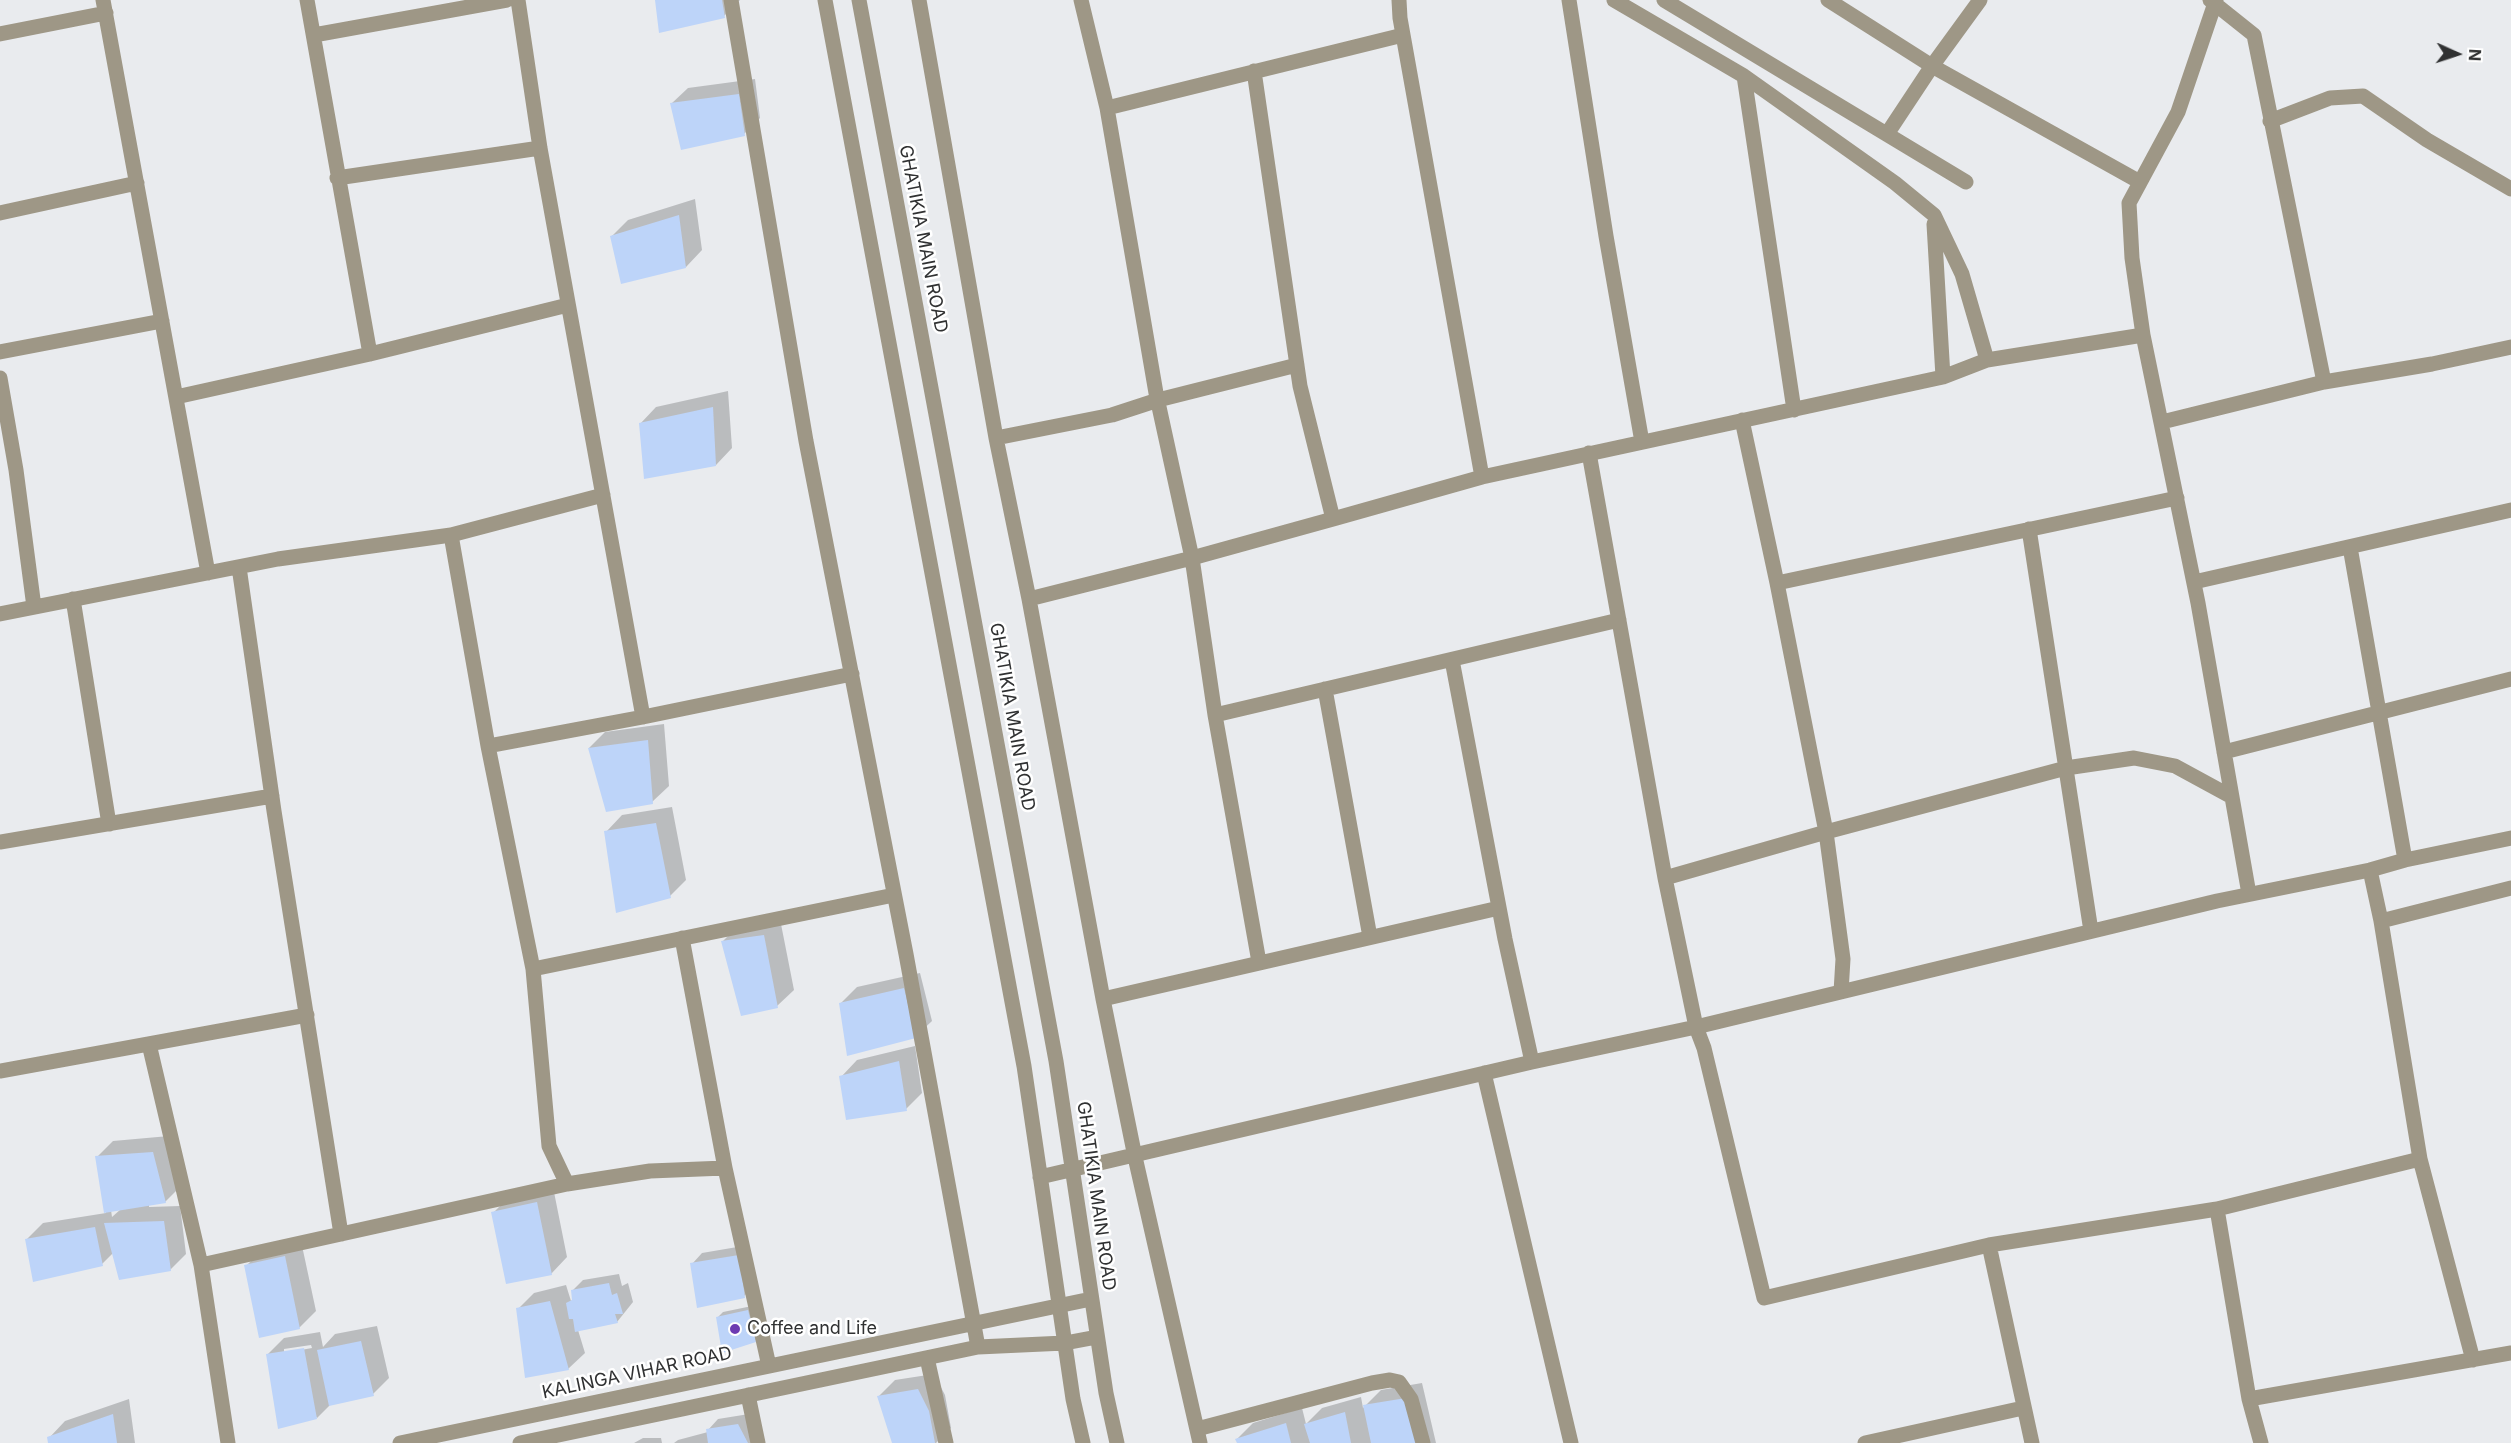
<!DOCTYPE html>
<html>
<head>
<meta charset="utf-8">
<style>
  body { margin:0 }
  #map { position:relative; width:2511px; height:1443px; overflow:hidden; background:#e9ebee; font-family:Inter,sans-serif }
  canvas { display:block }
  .north { position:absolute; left:2427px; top:24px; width:60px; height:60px; -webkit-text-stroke:4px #fff; paint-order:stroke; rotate:93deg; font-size:16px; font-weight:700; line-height:24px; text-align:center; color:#303132 }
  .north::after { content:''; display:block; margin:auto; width:21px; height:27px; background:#303132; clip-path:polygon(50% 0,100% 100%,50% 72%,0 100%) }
</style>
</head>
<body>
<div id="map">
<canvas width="2511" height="1443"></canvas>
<div class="north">N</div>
</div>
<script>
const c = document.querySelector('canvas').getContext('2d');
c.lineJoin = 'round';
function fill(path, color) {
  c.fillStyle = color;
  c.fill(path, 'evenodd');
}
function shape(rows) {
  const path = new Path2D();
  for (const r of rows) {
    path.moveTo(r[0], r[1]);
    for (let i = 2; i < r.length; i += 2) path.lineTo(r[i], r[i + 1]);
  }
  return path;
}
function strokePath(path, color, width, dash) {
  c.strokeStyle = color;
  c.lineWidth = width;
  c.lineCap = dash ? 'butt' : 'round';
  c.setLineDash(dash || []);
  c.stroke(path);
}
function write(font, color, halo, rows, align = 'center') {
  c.font = font + ' Inter,sans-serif';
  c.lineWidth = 5;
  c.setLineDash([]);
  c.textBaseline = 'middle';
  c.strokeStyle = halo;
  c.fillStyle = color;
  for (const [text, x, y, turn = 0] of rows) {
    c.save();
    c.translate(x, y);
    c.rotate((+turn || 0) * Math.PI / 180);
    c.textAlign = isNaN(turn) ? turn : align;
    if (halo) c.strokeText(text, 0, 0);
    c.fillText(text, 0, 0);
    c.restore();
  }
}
fill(shape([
  [656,0,740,0,724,16],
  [755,79,760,118,744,134,671,104,688,88],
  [695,199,702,250,686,267,612,236,628,220],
  [728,391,732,448,716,465,640,424,656,407],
  [664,724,669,786,652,802,589,748,605,732],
  [672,807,686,880,670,896,606,832,622,815],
  [780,919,794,990,777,1006,723,941,739,925],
  [920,973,932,1021,915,1037,840,1004,857,987],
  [915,1046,922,1093,906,1109,841,1077,857,1060],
  [169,1136,181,1186,165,1202,149,1204,149,1207,180,1206,186,1254,170,1270,113,1253,102,1264,27,1239,43,1223,106,1213,97,1157,113,1141],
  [121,1209,112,1217,111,1210],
  [553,1187,567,1257,551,1274,493,1213,509,1197],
  [301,1241,316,1311,299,1328,246,1266,262,1250],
  [749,1245,755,1286,744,1296,692,1264,702,1253],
  [619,1274,622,1286,628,1283,633,1302,617,1322,578,1330,585,1353,568,1369,518,1309,534,1293,566,1285,571,1301,574,1298,572,1291,583,1280],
  [752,1306,760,1336,755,1341,718,1317,723,1312],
  [377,1326,389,1378,373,1394,331,1404,317,1418,268,1354,284,1338,320,1332,323,1347,335,1334],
  [311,1345,312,1348,284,1353,284,1349],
  [934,1374,945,1395,951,1428,936,1443,894,1443,879,1396,895,1380],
  [1422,1383,1436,1443,1238,1443,1237,1439,1253,1423,1302,1408,1306,1424,1322,1408,1361,1397,1363,1408,1381,1390],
  [129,1399,135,1443,49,1443,49,1438,65,1421],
  [749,1414,760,1443,674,1443,678,1440,708,1432,708,1430,718,1419],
  [643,1438,661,1438,662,1443,634,1443]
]), '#0003');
fill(shape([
  [655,0,722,0,725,18,659,33],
  [739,94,745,136,681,150,670,103],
  [679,215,686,268,621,284,610,236],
  [713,407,716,466,644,479,639,423],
  [648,740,653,804,606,812,588,748],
  [656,823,671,898,616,913,604,831],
  [764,935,778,1008,741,1016,721,941],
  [904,988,916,1038,847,1056,839,1003],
  [899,1061,907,1111,846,1120,839,1076],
  [153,1152,166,1203,104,1213,95,1156],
  [537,1202,552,1275,506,1284,491,1212],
  [164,1221,171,1271,119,1280,104,1223],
  [95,1227,103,1266,33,1282,25,1239],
  [739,1255,745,1298,697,1308,690,1263],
  [285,1256,300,1329,259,1338,244,1265],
  [609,1283,612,1295,617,1293,623,1314,615,1314,618,1323,575,1332,573,1319,569,1319,566,1303,572,1300,571,1290],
  [550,1301,569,1370,525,1378,516,1308],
  [748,1310,756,1342,722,1353,716,1317],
  [361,1341,374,1396,329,1406,317,1350],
  [304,1348,317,1419,278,1429,266,1354],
  [918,1389,929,1411,935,1443,892,1443,877,1396],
  [1406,1398,1417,1443,1371,1443,1363,1405],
  [1345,1412,1351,1443,1310,1443,1304,1424],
  [113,1414,117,1443,48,1443,47,1437],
  [1286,1423,1291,1443,1237,1443,1235,1439],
  [738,1424,748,1443,708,1443,706,1429]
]), '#bdd4f9');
strokePath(shape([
  [103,0,208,573],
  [307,0,370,354,568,305],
  [518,0,540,148,643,717],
  [731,0,806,441,906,954,978,1347],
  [825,0,1024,1066,1073,1399,1083,1443],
  [859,0,1056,1061,1106,1393,1117,1443],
  [919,0,996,438,1029,599,1103,999,1135,1157,1200,1443],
  [1081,0,1107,108,1156,393,1192,558,1215,715,1259,962],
  [1399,0,1400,18,1482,477,1943,377,1987,360,2143,335],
  [1569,0,1606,236,1642,442],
  [1614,0,1744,76,1895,183,1934,215,1962,274,1987,360],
  [1664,0,1966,182],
  [1828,0,1932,66,2140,182],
  [2210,0,2254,35,2324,382],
  [2216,0,2178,112,2129,203,2132,258,2143,335,2198,603,2249,894],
  [0,34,106,13],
  [314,35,507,0],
  [1254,71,1300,386,1333,519,1482,477],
  [1744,76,1794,410],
  [1107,108,1403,35],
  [2270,121,2330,98,2363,96,2427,140,2511,189],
  [1887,134,1932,66,1980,0],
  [337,178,540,148],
  [0,213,137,183],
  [1934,224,1943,377],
  [0,352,162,321],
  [0,378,16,470,34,607],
  [176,397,370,354],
  [1742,420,1777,583,1826,832,1843,959,1841,992],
  [2162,422,2324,382,2432,364,2511,347],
  [996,438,1112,415,1158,400,1297,365],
  [1589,453,1665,878,1696,1027,1704,1048,1764,1298,1989,1245,2217,1209,2420,1159],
  [2029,529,2091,931],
  [451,535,603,495],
  [2350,547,2405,860],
  [239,567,274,811,341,1234],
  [2194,582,2511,510],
  [1777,583,2177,498],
  [73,599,109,824],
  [1029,599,1192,558,1333,519],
  [0,614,278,559,451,535,488,746,533,969,549,1146,567,1184],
  [1452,660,1505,939,1532,1062],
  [1325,689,1370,937],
  [1215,715,1619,620],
  [488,746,643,717,852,674],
  [2224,752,2511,679],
  [0,842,272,796],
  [2370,870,2381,921],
  [1665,878,1826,832,2066,768,2134,758,2175,766,2232,797],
  [682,938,725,1168],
  [533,969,894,895],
  [1103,999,1499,908],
  [149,1044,201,1265,228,1443],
  [0,1071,307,1015],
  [1484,1073,1571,1443],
  [1040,1177,1532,1062,1696,1027,2217,901,2370,870,2405,860,2511,838],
  [2217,1209,2249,1399,2511,1353],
  [1989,1245,2032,1443],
  [201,1265,567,1184,650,1171,725,1168,769,1366],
  [927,1358,946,1443],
  [2473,1360,2420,1159,2381,921,2511,888],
  [748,1395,758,1443],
  [2249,1399,2261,1443],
  [1197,1429,1372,1383,1390,1380,1399,1382,1411,1399,1423,1443],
  [400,1443,1091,1299],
  [520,1443,978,1347,1065,1343,1097,1337],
  [1865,1443,2023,1408]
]), '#9e9786', 15);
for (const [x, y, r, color] of [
  [735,1329,6,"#6d3bb2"]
]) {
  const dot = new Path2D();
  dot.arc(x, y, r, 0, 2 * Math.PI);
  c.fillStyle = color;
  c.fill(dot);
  strokePath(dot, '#fff', 2);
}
write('18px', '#303132', '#fff', [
  ["GHATIKIA MAIN ROAD",923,239,79],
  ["GHATIKIA MAIN ROAD",1012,717,80],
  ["GHATIKIA MAIN ROAD",1096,1196,82],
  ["KALINGA VIHAR ROAD",637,1373,-12]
]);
write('18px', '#303132', '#fff', [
  ["Coffee and Life",747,1329]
], 'left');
</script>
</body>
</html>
